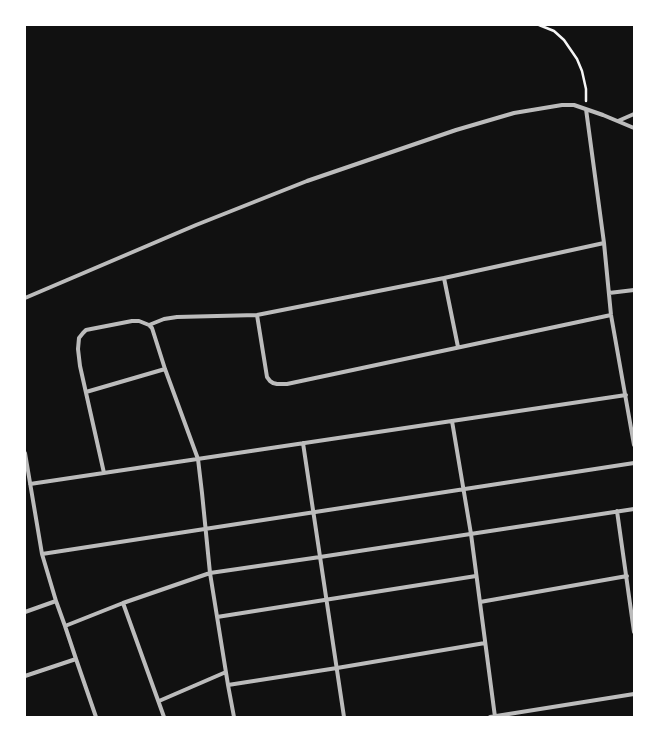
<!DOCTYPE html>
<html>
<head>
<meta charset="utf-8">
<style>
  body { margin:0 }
  #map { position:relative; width:659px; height:742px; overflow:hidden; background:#111; font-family:Karla,sans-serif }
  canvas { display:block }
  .frame { position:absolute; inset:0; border:26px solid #fff; pointer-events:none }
</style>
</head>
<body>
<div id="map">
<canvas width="659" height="742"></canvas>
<div class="frame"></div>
</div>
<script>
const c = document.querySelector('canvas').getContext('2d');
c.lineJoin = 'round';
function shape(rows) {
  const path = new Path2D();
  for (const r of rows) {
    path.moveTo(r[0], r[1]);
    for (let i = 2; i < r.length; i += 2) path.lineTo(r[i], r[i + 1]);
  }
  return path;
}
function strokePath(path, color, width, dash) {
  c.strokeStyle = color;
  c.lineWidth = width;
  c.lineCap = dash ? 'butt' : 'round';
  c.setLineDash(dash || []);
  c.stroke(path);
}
strokePath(shape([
  [539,25,554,31,564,40,577,59,582,71,586,89,586,101]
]), '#f5f5f5', 2.5);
strokePath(shape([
  [586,109,604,243,611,315,634,445],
  [618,121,634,114],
  [444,278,458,347],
  [609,293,634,290],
  [25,298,196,225,307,181,456,130,514,113,562,105,574,105,603,115,634,128],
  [257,315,267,377,270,381,273,383,277,384,287,384,611,315],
  [149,325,164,319,177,317,257,315,444,278,604,243],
  [86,392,165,369],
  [452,421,471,534,495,717],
  [303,443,344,717],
  [25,453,42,554,56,601,65,626,123,603,210,573,320,557,634,509],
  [104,473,80,366,78,349,79,338,83,333,86,330,91,329,132,321,139,321,149,325,152,328,165,369,198,459,202,493,210,573,228,685,337,668,485,643],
  [30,484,626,395],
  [617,511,634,632],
  [42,554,634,463],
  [480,602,627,576],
  [123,603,164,717],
  [25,612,56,601],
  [217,617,476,576],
  [65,626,76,659,96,717],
  [25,676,76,659],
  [228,685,234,717],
  [159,701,226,672],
  [490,717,634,694]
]), '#bcbcbc', 4);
</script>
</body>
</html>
